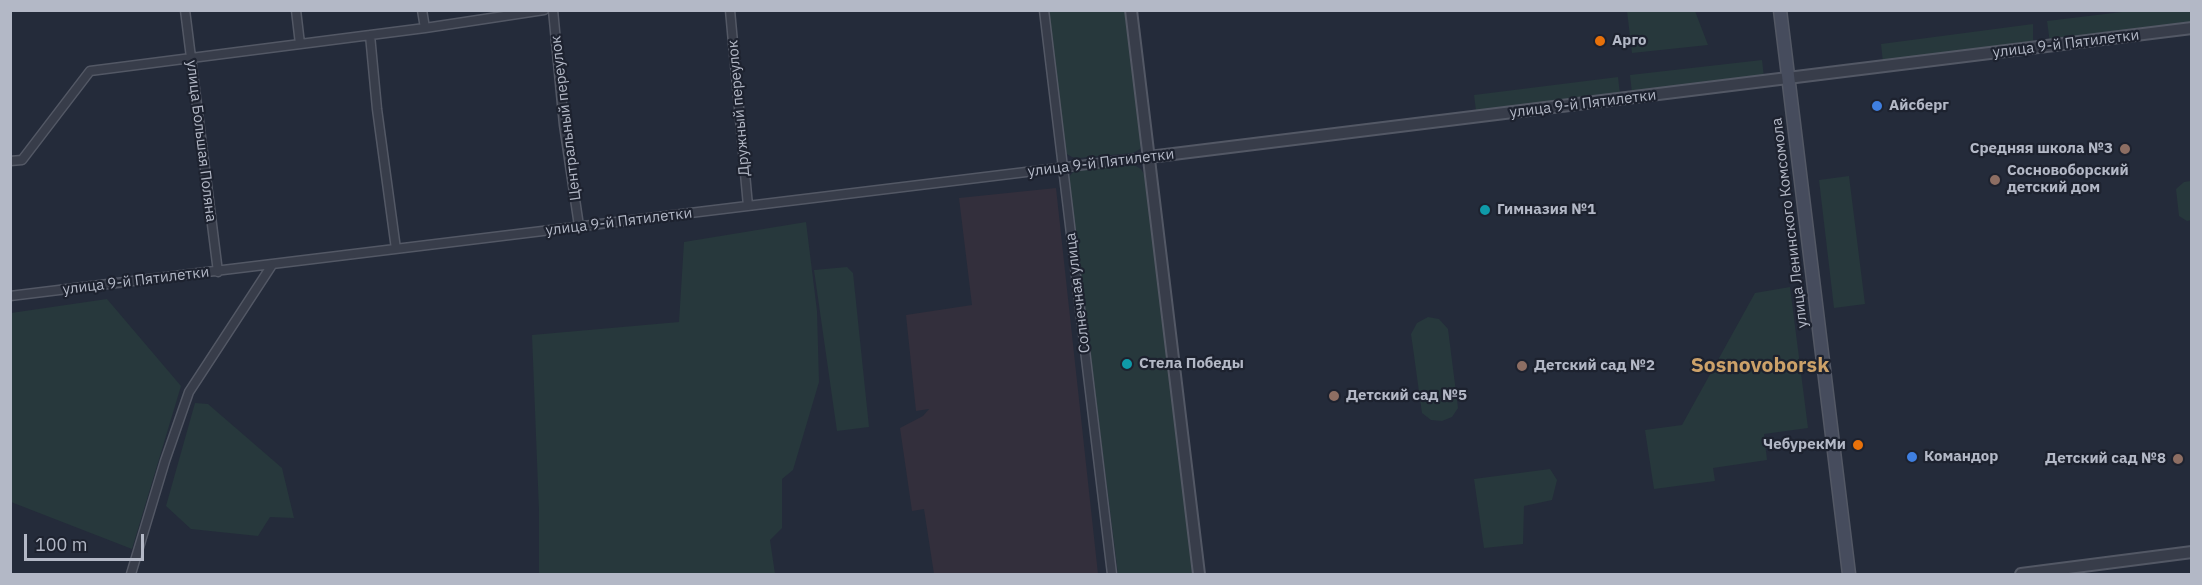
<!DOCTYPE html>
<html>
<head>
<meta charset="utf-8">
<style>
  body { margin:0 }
  #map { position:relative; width:2202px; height:585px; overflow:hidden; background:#242b3a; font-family:"IBM Plex Sans",sans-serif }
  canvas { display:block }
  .frame { position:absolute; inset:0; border:12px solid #b3b8c6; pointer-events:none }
  .scale { position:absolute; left:24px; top:534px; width:120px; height:27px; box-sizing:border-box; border:3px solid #b3b8c6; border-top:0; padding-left:8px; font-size:18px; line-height:21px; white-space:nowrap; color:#b3b8c6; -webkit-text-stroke:4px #1d222f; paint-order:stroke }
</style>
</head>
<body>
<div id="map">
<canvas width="2202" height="585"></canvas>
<div class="frame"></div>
<div class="scale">100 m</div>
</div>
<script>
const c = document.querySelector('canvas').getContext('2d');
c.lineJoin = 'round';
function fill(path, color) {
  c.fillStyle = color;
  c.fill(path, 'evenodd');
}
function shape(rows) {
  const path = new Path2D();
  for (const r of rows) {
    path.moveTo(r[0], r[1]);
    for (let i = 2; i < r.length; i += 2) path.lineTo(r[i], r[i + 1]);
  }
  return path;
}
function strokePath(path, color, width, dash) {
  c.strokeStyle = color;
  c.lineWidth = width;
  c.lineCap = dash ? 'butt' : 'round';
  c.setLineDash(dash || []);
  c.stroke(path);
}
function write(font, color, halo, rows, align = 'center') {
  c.font = font + ' "IBM Plex Sans",sans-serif';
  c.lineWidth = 4.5;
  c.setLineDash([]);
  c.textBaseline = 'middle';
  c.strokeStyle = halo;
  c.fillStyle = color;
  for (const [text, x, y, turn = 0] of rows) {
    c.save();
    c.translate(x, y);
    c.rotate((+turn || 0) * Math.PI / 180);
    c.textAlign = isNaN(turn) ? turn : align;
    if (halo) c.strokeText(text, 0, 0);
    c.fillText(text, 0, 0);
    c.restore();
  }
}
fill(shape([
  [1056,188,1098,574,934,574,924,509,912,511,900,428,923,416,929,409,916,411,906,315,972,305,959,198]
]), '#332f3c');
fill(shape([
  [1048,11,1126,11,1142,143,1140,149,1133,153,1078,158,1072,157,1065,153],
  [1627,11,1695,11,1708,45,1632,53],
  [2130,11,2191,11,2191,24,2050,43,2047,21],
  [2033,24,2033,43,1883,63,1881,44],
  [1762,60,1764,77,1632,93,1630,75],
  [1618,77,1620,94,1476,111,1474,95],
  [1134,165,1141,169,1145,176,1195,574,1118,574,1068,178,1075,170],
  [1849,176,1865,304,1834,308,1819,180],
  [2191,181,2191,220,2187,221,2179,216,2176,189,2184,182],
  [806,222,817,311,819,382,793,470,782,479,782,528,770,540,775,574,539,574,539,511,532,335,679,322,684,242],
  [847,267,853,273,869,427,837,431,814,270],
  [1790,287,1808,428,1764,434,1767,460,1713,468,1715,481,1654,489,1645,430,1682,425,1755,293],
  [107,299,181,386,132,549,11,502,11,313],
  [1428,317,1439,319,1448,329,1458,408,1452,417,1442,421,1431,420,1422,413,1411,334,1417,323],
  [195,403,208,404,282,468,294,518,270,517,258,536,191,529,166,506],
  [1550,469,1557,480,1552,500,1524,506,1523,544,1484,548,1474,479]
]), '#27383c');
const minor = shape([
  [185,10,218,272],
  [296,10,300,44],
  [422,10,425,28],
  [553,10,564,125,579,226],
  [730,10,748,206],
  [1044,10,1112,574],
  [370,35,377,109,396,249],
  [10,161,22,160,90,71,425,28,544,10],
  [10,296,1149,157],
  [131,574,165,461,189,392,272,265]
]);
const tertiary = shape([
  [1131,10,1199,574],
  [1149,157,2192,28],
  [2021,574,2192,552]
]);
const secondary = shape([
  [1780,10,1849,574]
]);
strokePath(minor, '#535865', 11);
strokePath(tertiary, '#535865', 14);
strokePath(secondary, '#535865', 15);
strokePath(minor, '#383d4a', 8);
strokePath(tertiary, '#383d4a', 10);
strokePath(secondary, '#464c5d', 12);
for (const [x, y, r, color] of [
  [1600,41,6,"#e8710a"],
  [1877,106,6,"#3f7fe0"],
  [2125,149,6,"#8d6e63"],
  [1995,180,6,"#8d6e63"],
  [1485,210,6,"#0f9aa8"],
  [1127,364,6,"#0f9aa8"],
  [1522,366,6,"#8d6e63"],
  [1334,396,6,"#8d6e63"],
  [1858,445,6,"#e8710a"],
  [1912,457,6,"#3f7fe0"],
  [2178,459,6,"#8d6e63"]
]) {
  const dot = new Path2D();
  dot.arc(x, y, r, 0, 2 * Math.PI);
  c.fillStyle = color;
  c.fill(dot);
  strokePath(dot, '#1d222f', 2);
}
write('bold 15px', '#b3b8c6', '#1d222f', [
  ["Арго",1612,41],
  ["Айсберг",1889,106],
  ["Средняя школа №3",2113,149,"right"],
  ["Сосновоборский",2007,171],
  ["детский дом",2007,188],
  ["Гимназия №1",1497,210],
  ["Стела Победы",1139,364],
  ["Детский сад №2",1534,366],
  ["Детский сад №5",1346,396],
  ["ЧебурекМи",1846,445,"right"],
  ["Командор",1924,457],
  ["Детский сад №8",2166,459,"right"]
], 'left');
write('15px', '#b3b8c6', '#1d222f', [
  ["улица 9-й Пятилетки",2066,44,-7],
  ["улица 9-й Пятилетки",1583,104,-7],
  ["Дружный переулок",739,108,-95],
  ["Центральный переулок",566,118,-97],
  ["улица Большая Поляна",201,141,83],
  ["улица 9-й Пятилетки",1101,163,-7],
  ["улица 9-й Пятилетки",619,222,-7],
  ["улица Ленинского Комсомола",1790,223,-97],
  ["улица 9-й Пятилетки",136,281,-7],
  ["Солнечная улица",1078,293,-97]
]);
write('bold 21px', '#cca169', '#1d222f', [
  ["Sosnovoborsk",1760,366]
]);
</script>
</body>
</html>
